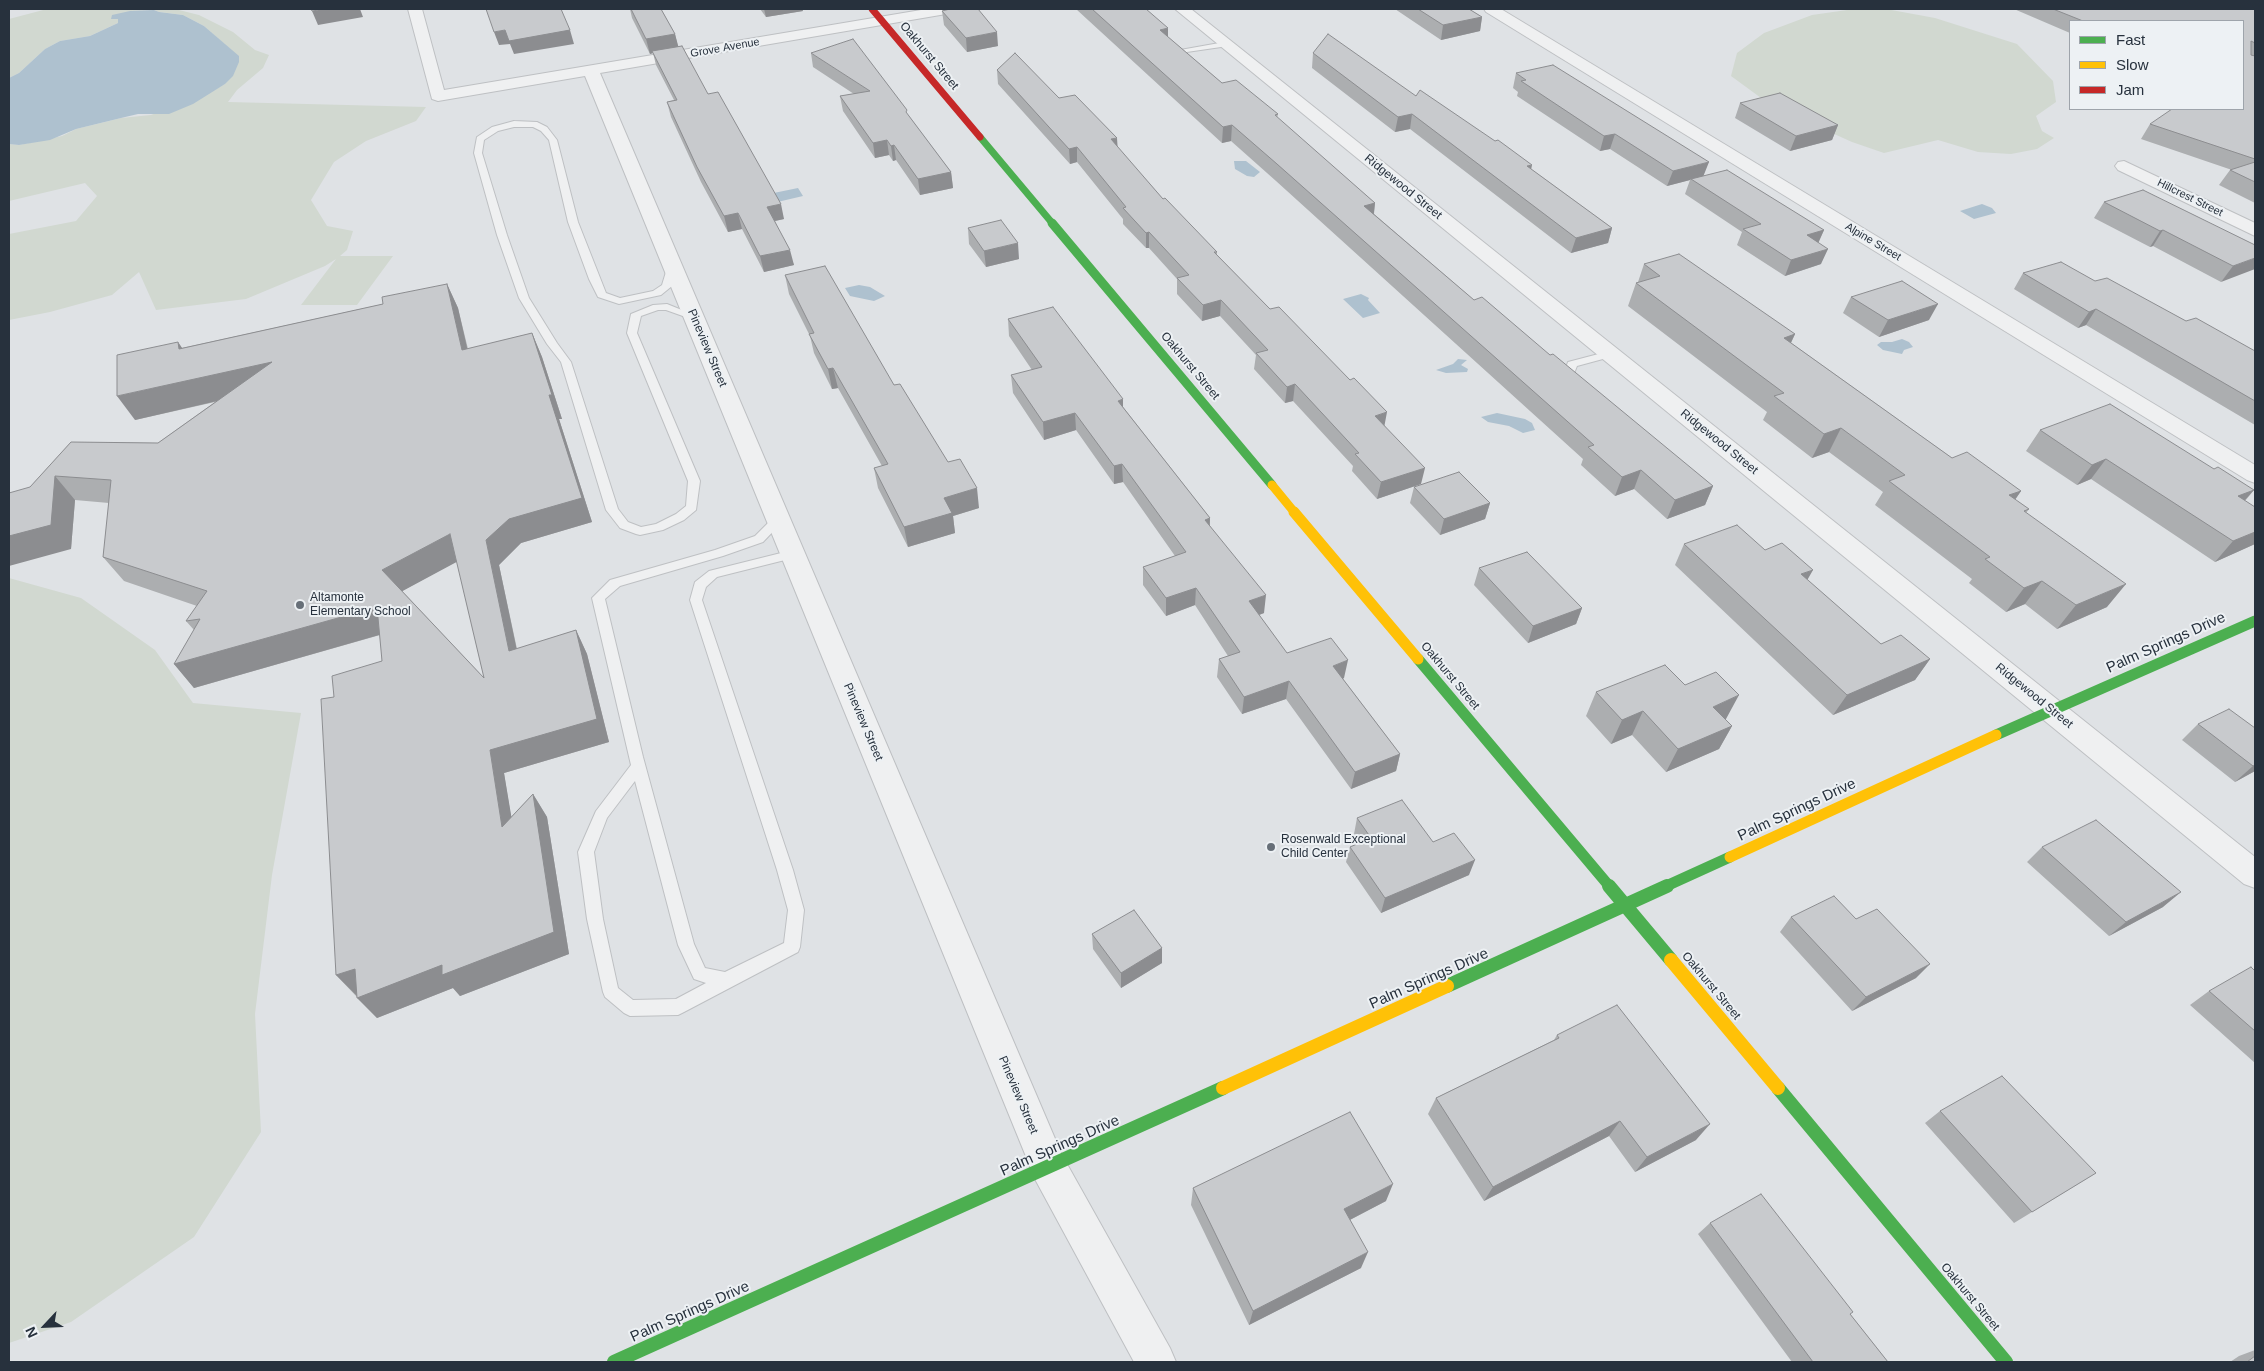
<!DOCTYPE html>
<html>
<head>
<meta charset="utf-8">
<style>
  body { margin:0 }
  #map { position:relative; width:2264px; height:1371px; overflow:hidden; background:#dfe2e5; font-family:Arial,sans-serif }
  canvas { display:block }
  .frame { position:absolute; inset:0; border:10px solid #27313d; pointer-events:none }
  .legend { position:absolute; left:2069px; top:20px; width:175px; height:90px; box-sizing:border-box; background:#edf1f4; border:1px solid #9ea4ab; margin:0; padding:6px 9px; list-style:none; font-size:15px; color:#27313d }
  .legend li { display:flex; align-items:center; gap:10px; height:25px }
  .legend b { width:25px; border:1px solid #9ea4ab }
  .north { position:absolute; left:20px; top:1301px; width:50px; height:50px; -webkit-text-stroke:4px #edf1f4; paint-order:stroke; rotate:245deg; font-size:14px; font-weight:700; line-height:20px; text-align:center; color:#27313d }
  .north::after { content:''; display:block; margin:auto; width:18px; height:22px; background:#27313d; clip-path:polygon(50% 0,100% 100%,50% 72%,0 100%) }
</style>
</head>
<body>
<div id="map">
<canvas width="2264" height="1371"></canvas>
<div class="frame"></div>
<ul class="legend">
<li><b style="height:6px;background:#4caf50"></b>Fast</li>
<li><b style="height:6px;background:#ffc107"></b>Slow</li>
<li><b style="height:6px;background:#c62828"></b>Jam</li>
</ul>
<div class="north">N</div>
</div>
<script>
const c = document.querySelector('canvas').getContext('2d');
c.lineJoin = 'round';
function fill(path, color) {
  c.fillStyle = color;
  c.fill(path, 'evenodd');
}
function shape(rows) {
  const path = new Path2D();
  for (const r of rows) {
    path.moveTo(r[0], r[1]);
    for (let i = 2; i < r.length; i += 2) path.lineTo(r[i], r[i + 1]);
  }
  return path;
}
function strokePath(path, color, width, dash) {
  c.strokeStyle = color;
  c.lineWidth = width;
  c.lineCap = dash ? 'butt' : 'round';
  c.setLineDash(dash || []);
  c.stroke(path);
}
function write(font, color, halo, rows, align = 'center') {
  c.font = font + ' Arial,sans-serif';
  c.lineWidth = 4;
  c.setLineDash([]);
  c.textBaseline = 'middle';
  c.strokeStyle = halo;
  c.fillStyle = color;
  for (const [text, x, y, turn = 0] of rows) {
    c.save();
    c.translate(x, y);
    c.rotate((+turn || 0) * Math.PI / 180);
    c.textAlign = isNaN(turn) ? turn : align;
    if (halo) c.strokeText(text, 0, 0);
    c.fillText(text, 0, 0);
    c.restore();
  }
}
fill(shape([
  [47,9,175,9,199,15,233,32,255,50,269,55,263,68,237,90,228,102,426,107,416,121,366,141,334,162,311,200,327,226,353,231,347,250,340,256,393,256,357,305,301,305,336,259,325,266,246,299,156,310,139,272,112,295,50,312,9,320,9,234,76,221,97,196,85,183,9,201,9,144,19,145,62,136,76,129,121,118,151,115,212,91,225,84,231,50,204,26,183,15,159,12,154,10,130,11,119,19,118,23,90,36,60,41,45,49,19,73,9,78,9,19],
  [1854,9,1886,9,1935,18,2017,44,2053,81,2056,102,2036,116,2042,131,2054,138,2037,149,2011,154,1978,152,1938,140,1884,153,1852,142,1772,106,1731,76,1737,53,1764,33,1812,15],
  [9,578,81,598,155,650,193,703,301,713,272,875,255,1014,261,1132,194,1237,71,1322,9,1343]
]), '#d1d8d0');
fill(shape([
  [154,10,159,12,183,15,204,26,239,56,239,62,233,76,225,84,193,104,169,114,138,114,121,118,76,129,50,140,19,145,9,144,9,78,19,73,45,49,60,41,90,36,118,23,118,19,111,19,112,15,130,11],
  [1234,161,1246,161,1260,172,1254,177,1247,176,1235,169],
  [798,188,803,196,769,204,764,195],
  [1982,204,1992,208,1996,213,1974,219,1960,211],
  [859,285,870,287,885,296,874,301,850,296,845,288],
  [1361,294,1369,298,1368,300,1380,313,1363,318,1343,299],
  [1902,339,1909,342,1913,347,1904,350,1902,354,1883,350,1877,345,1881,342,1892,342],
  [1458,359,1467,360,1461,365,1468,369,1467,372,1446,373,1436,370,1453,364],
  [1497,413,1525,419,1532,423,1535,430,1523,433,1509,426,1488,422,1481,417]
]), '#aec1cf');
const lane = shape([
  [1225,42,1228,42,1228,46,1173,54,1169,52,1225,42],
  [514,121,537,122,547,127,557,140,578,222,606,293,620,298,653,291,662,285,669,262,672,261,677,264,672,286,661,295,619,304,598,297,589,279,568,222,549,140,541,131,533,127,514,127,498,131,484,140,482,153,507,235,529,298,557,343,571,362,618,509,628,522,641,527,656,524,676,514,686,506,688,481,627,333,631,314,653,305,667,304,699,317,694,320,666,310,658,310,641,316,637,333,700,481,696,510,684,520,663,530,640,535,636,534,620,528,606,510,561,362,547,344,519,298,497,235,474,153,477,137,492,127,514,121],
  [1610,351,1615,354,1614,356,1577,366,1571,381,1567,382,1562,379,1568,362,1610,351],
  [778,516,784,520,763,542,723,556,620,586,605,599,643,757,694,944,705,968,725,972,784,943,788,910,777,870,690,600,695,582,709,571,793,550,799,554,797,557,717,577,706,587,702,600,793,870,804,910,800,947,798,952,684,1012,678,1015,630,1016,624,1013,605,997,603,992,587,919,578,852,596,811,631,765,592,598,610,580,715,550,755,536,774,517,778,516],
  [635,781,678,945,694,979,706,983,676,999,633,1000,618,988,603,919,594,852,607,818,635,781]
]);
const street = shape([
  [408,9,422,9,444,90,927,9,959,9,952,13,600,73,1062,1155,1170,1348,1176,1362,1134,1362,1036,1181,585,76,438,101,432,99,408,9],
  [1175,9,1191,9,2255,857,2255,888,2244,884,1175,9],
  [1484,9,1501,9,2255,465,2255,483,2247,480,1486,12,1484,9],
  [2124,161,2255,223,2255,236,2118,170,2115,166,2118,162,2124,161]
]);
strokePath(lane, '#bec0c3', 2);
strokePath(street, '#bec0c3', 2);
fill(lane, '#eff0f1');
fill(street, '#eff0f1');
strokePath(shape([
  [980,137,1053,224]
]), '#4caf50', 7);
strokePath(shape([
  [1052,223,1272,485]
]), '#4caf50', 9);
strokePath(shape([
  [1418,659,1610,887],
  [1996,735,2255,621],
  [1664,887,1730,857]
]), '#4caf50', 11);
strokePath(shape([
  [1609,886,1671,960],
  [1447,986,1667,886],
  [1778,1088,2006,1362],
  [614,1362,1223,1088]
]), '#4caf50', 14);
strokePath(shape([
  [1272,485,1295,513]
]), '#ffc107', 9);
strokePath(shape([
  [1294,512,1418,659],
  [1730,857,1996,735]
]), '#ffc107', 11);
strokePath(shape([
  [1671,960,1778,1088],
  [1223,1088,1447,986]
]), '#ffc107', 14);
strokePath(shape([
  [872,9,980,137]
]), '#c62828', 7);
fill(shape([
  [630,9,661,9,675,34,678,47,784,219,775,221,794,265,764,272,742,229,728,232,701,182,671,117,667,102,674,100,656,65,653,53,650,54,632,18],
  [760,9,802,9,803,11,766,17],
  [1076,9,1146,9,1168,37,1222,83,1278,114,1277,118,1375,203,1374,214,1474,300,1550,355,1713,486,1705,505,1667,519,1634,489,1615,496,1581,465,1583,459,1276,181,1231,141,1222,143],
  [1395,9,1469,9,1482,17,1480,31,1441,40],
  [2014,9,2255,9,2255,203,2219,185,2230,170,2232,170,2141,139,2150,124,2243,109,2243,21,2070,21,2070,33],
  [942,11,998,46,967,52,944,25],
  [811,53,908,115,951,172,953,188,920,195,896,160,893,161,889,155,875,158,843,111,840,96,854,94,813,67],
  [1313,53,1416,96,1531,169,1612,228,1608,243,1571,253,1410,129,1395,132,1312,68],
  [997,70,1059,98,1117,147,1163,199,1217,252,1217,255,1385,426,1421,484,1377,499,1352,471,1353,466,1293,401,1285,403,1254,369,1256,355,1220,316,1202,321,1177,294,1177,279,1149,248,1146,248,1123,224,1123,219,1077,162,1070,164,998,84],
  [1516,73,1704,176,1824,230,1818,242,1821,264,1785,276,1737,245,1742,232,1685,194,1690,180,1667,186,1610,149,1600,151,1517,96,1518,92,1513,88],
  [1740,103,1838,125,1832,140,1790,151,1735,118],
  [2104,202,2255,245,2221,282,2153,246,2150,247,2094,218],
  [968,228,1019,259,986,267,969,244],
  [1644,264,1795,334,1791,343,1952,458,2021,491,2015,500,2029,509,2026,513,2107,607,2057,629,2025,604,2006,612,1969,583,1972,579,1875,505,1883,492,1829,452,1812,458,1763,420,1767,412,1628,306,1636,283,1638,282],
  [2023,273,2095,281,2255,351,2255,425,2086,325,2078,328,2014,289],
  [785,275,894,385,948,462,979,508,953,516,955,533,908,547,878,488,874,468,882,466,838,388,832,389,814,353,810,336,789,294],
  [447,284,458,308,468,349,532,333,542,357,562,419,559,419,592,522,521,543,499,565,517,649,576,630,587,654,609,742,504,773,511,817,533,794,547,817,569,954,460,996,453,988,377,1018,336,975,334,697,382,661,380,635,194,688,174,664,194,630,186,621,197,606,124,581,103,557,109,503,75,500,71,549,30,487,71,442,158,443,215,402,135,420,178,342,182,348,383,304],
  [457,561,484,678,402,591],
  [1851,297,1929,320,1879,337,1843,313],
  [1008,319,1123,407,1210,518,1210,526,1264,613,1259,615,1287,653,1344,678,1343,679,1400,754,1396,771,1351,789,1286,699,1242,714,1217,677,1219,659,1228,656,1195,605,1166,616,1143,585,1143,567,1175,556,1123,482,1114,484,1076,430,1044,440,1013,393,1011,375,1032,370,1009,336],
  [2040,430,2214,469,2254,490,2245,501,2255,507,2255,544,2215,562,2091,479,2077,485,2026,451],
  [1414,487,1490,503,1485,519,1440,535,1410,503],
  [1684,544,1765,550,1807,580,1881,644,1930,659,1915,680,1833,715,1675,565],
  [1479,568,1582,608,1576,624,1528,643,1474,585],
  [1685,685,1726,719,1725,719,1732,726,1719,749,1666,772,1632,735,1611,744,1586,716,1596,692],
  [2198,724,2255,728,2255,771,2235,782,2182,740],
  [1357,818,1433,842,1469,875,1381,913,1346,862,1350,847,1360,843,1354,834],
  [2042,847,2163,907,2109,936,2027,862],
  [1791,917,1916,978,1852,1011,1780,932],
  [1092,934,1162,948,1162,963,1121,988,1093,949],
  [2255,971,2255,1063,2190,1005,2209,991],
  [1557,1035,1696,1140,1635,1172,1609,1136,1484,1201,1428,1114,1436,1098,1554,1040],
  [1940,1111,2096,1173,2014,1223,1925,1123],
  [1193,1188,1386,1201,1350,1220,1361,1268,1249,1325,1191,1205],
  [1710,1223,1850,1314,1888,1362,1792,1362,1698,1234],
  [2255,1350,2255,1362,2230,1362,2239,1356]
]), '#acaeb0');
fill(shape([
  [325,9,360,9,363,17,318,25,312,11],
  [764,9,802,9,803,11,766,17],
  [1482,17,1480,31,1441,40,1443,25],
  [1168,28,1168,44,1160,30],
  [505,30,570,30,574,44,514,54,510,44,499,45,494,32],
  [997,32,998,46,967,52,966,38],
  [675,34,679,49,652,51,653,53,650,54,646,39],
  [1412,114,1410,129,1395,132,1398,117],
  [1232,125,1231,141,1222,143,1223,127],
  [1838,125,1832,140,1790,151,1796,136],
  [1615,134,1610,149,1600,151,1604,136],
  [1117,138,1118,153,1111,139],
  [887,140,889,155,875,158,873,143],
  [894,145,896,160,893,161,891,146],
  [1077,147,1077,162,1070,164,1069,149],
  [1709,162,1703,177,1691,179,1690,180,1667,186,1673,171],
  [1532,165,1529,180,1527,166],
  [951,172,953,188,920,195,918,179],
  [1375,203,1373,220,1364,206],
  [781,204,784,219,770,222,767,207],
  [738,213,742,229,728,232,724,216],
  [1612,228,1608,243,1571,253,1576,238],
  [1824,230,1817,246,1807,235],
  [2163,230,2153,246,2150,247,2160,231],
  [1149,232,1149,248,1146,248,1146,233],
  [1018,243,1019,259,986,267,984,251],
  [1828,249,1821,264,1785,276,1791,260],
  [790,250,794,265,764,272,760,256],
  [2255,258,2255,269,2221,282,2233,266],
  [447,284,458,308,473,374,462,350],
  [1221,300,1220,316,1202,321,1203,305],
  [1938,304,1929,320,1879,337,1888,320],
  [2096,309,2086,325,2078,328,2089,312],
  [532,333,542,357,562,419,559,419,592,522,521,543,499,565,522,675,509,651,486,540,549,395],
  [1795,334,1784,357,1784,338],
  [178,342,194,366,179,349],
  [272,362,286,385,135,420,117,396],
  [833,368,838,388,832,389,828,369],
  [1295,384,1293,401,1285,403,1287,387],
  [1123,399,1123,417,1118,401],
  [1387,412,1384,428,1375,416],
  [1075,413,1076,430,1044,440,1043,422],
  [1841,428,1829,452,1812,458,1824,434],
  [2106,459,2091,479,2077,485,2092,465],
  [1122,464,1123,482,1114,484,1114,466],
  [1425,468,1421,484,1377,499,1381,482],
  [1641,470,1634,489,1615,496,1622,477],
  [55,476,75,500,71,549,9,566,9,536],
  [1713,486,1705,505,1667,519,1675,500],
  [977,488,979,508,953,516,955,533,908,547,904,527,944,498],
  [2254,490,2236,510,2238,496],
  [2021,491,2005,514,2009,495],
  [1490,503,1485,519,1440,535,1444,519],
  [1210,518,1209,536,1205,520],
  [2255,532,2255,544,2215,562,2233,541],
  [450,534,464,558,397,594,382,570],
  [1813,570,1801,591,1801,574],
  [2042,581,2025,604,2006,612,2024,588],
  [2126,584,2107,607,2057,629,2076,605],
  [1196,588,1195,605,1166,616,1166,598],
  [1266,595,1264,613,1248,619,1249,601],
  [377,607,393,631,194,688,174,664],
  [1582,608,1576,624,1528,643,1533,626],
  [576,630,587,654,609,742,504,773,517,850,502,827,490,750],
  [1930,659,1915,680,1833,715,1847,695],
  [1348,660,1344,678,1329,683,1333,666],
  [1289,681,1286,699,1242,714,1244,697],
  [1739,695,1726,719,1700,730,1713,707],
  [1643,711,1632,735,1611,744,1622,720],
  [1732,726,1719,749,1666,772,1678,749],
  [1400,754,1396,771,1351,789,1355,772],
  [2255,765,2255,771,2235,782,2253,766],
  [533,794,547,817,569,954,460,996,453,988,377,1018,357,998],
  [1475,860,1469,875,1381,913,1385,898],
  [2181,892,2163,907,2109,936,2126,922],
  [1162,948,1162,963,1121,988,1121,973],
  [1930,964,1916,978,1852,1011,1866,997],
  [355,969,357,996,336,975],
  [1620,1121,1609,1136,1484,1201,1493,1187],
  [1710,1124,1696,1140,1635,1172,1647,1157],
  [1393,1184,1386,1201,1338,1226,1344,1209],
  [1368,1252,1361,1268,1249,1325,1253,1311]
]), '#8c8d90');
const building = shape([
  [311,9,325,9,312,11,311,9],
  [486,9,561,9,570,30,509,41,505,30,494,32,486,9],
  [631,9,661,9,675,34,646,39,631,9],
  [950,9,978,9,997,32,966,38,942,11,950,9],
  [1092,9,1146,9,1168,28,1160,30,1222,83,1236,80,1278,114,1275,115,1375,203,1364,206,1474,300,1482,297,1550,355,1553,354,1713,486,1675,500,1641,470,1622,477,1588,447,1594,445,1277,164,1232,125,1223,127,1092,9],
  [1418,9,1469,9,1482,17,1443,25,1418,9],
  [2053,9,2255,9,2255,43,2251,41,2251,55,2255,56,2255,159,2150,124,2172,109,2243,109,2243,21,2083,21,2053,9],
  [1328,34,1416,96,1420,90,1495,141,1498,140,1532,165,1527,166,1612,228,1576,238,1412,114,1398,117,1313,53,1328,34],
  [853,39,907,110,906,112,951,172,918,179,894,145,891,146,887,140,873,143,840,96,870,91,811,53,853,39],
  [682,46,708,94,718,92,781,204,767,207,790,250,760,256,738,213,724,216,697,167,667,102,677,100,652,51,682,46],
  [1015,53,1059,98,1075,95,1117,138,1111,139,1163,199,1165,198,1217,252,1214,252,1270,309,1279,307,1350,380,1354,378,1387,412,1375,416,1425,468,1381,482,1355,454,1359,453,1295,384,1287,387,1256,353,1268,350,1221,300,1203,305,1177,278,1189,275,1149,232,1146,233,1123,208,1126,207,1077,147,1069,149,997,70,1015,53],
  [1553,65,1709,162,1673,171,1615,134,1604,136,1521,81,1526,80,1516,73,1553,65],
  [1780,93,1838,125,1796,136,1740,103,1780,93],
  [2255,162,2255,182,2230,170,2255,162],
  [1727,170,1824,230,1807,235,1828,249,1791,260,1743,229,1761,224,1691,179,1727,170],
  [2143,190,2255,245,2255,258,2233,266,2163,230,2160,231,2104,202,2143,190],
  [1001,220,1018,243,984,251,968,228,1001,220],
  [1679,254,1795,334,1784,338,1952,458,1967,452,2021,491,2009,495,2029,509,2024,511,2126,584,2076,605,2042,581,2024,588,1985,559,1990,557,1889,481,1905,475,1841,428,1824,434,1774,396,1784,393,1636,283,1660,276,1644,264,1679,254],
  [2061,262,2095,281,2107,278,2186,321,2196,318,2255,351,2255,401,2096,309,2089,312,2023,273,2061,262],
  [825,266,894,385,900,384,948,462,960,459,977,488,944,498,952,513,904,527,874,468,888,464,833,368,828,369,809,334,814,333,785,275,825,266],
  [1902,281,1938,304,1888,320,1851,297,1902,281],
  [447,284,462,350,532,333,552,395,549,395,582,498,509,519,486,540,509,651,576,630,597,719,490,750,502,827,533,794,554,932,442,975,442,965,357,998,355,969,336,975,321,699,334,697,332,676,382,661,377,607,174,664,200,619,186,621,207,591,103,557,111,480,55,476,51,525,9,536,9,493,30,487,71,442,158,443,272,362,117,396,117,355,178,342,179,349,383,304,382,297,447,284],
  [450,534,484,678,382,570,450,534],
  [1053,307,1123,399,1118,401,1210,518,1205,520,1266,595,1249,601,1287,653,1331,638,1348,660,1333,666,1400,754,1355,772,1289,681,1244,697,1219,659,1240,652,1196,588,1166,598,1143,567,1186,552,1122,464,1114,466,1075,413,1043,422,1011,375,1042,367,1008,319,1053,307],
  [2110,404,2214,469,2218,467,2254,490,2238,496,2255,507,2255,532,2233,541,2106,459,2092,465,2040,430,2110,404],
  [1459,472,1490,503,1444,519,1414,487,1459,472],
  [1737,525,1765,550,1782,543,1813,570,1801,574,1881,644,1901,635,1930,659,1847,695,1684,544,1737,525],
  [1527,552,1582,608,1533,626,1479,568,1527,552],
  [1665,665,1685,685,1716,672,1739,695,1713,707,1732,726,1678,749,1643,711,1622,720,1596,692,1665,665],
  [2229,709,2255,728,2255,765,2253,766,2198,724,2229,709],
  [1402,800,1433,842,1454,833,1475,860,1385,898,1350,847,1371,838,1357,818,1402,800],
  [2096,820,2181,892,2126,922,2042,847,2096,820],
  [1834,896,1856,919,1877,909,1930,964,1866,997,1791,917,1834,896],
  [1134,910,1162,948,1121,973,1092,934,1134,910],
  [2251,967,2255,971,2255,1031,2209,991,2251,967],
  [1617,1005,1710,1124,1647,1157,1620,1121,1493,1187,1436,1098,1559,1038,1557,1035,1617,1005],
  [2002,1076,2096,1173,2032,1212,1940,1111,2002,1076],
  [1350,1112,1393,1184,1344,1209,1368,1252,1253,1311,1193,1188,1350,1112],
  [1761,1194,1853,1312,1850,1314,1888,1362,1813,1362,1710,1223,1761,1194],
  [2255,1356,2255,1362,2247,1362,2255,1356]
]);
fill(building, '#c8cacd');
strokePath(building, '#8c8d90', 1);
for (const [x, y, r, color] of [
  [300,605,5,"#676f78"],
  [1271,847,5,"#676f78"]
]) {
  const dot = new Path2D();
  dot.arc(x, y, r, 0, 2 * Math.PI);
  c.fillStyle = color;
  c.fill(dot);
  strokePath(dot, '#edf1f4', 2);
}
write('11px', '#27313d', '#edf1f4', [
  ["Grove Avenue",725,48,-10],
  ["Hillcrest Street",2190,198,26],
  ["Alpine Street",1873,242,31]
]);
write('12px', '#27313d', '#edf1f4', [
  ["Oakhurst Street",929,56,50],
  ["Ridgewood Street",1403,187,39],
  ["Pineview Street",707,348,67],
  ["Oakhurst Street",1190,366,50],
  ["Ridgewood Street",1719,442,39],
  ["Oakhurst Street",1450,676,50],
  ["Ridgewood Street",2034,696,39],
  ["Pineview Street",863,722,67],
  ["Oakhurst Street",1711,986,50],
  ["Pineview Street",1018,1095,67],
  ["Oakhurst Street",1970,1297,50]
]);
write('12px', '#27313d', '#edf1f4', [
  ["Altamonte",310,598],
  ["Elementary School",310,612],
  ["Rosenwald Exceptional",1281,840],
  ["Child Center",1281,854]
], 'left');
write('15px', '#27313d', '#edf1f4', [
  ["Palm Springs Drive",2166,643,-24],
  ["Palm Springs Drive",1797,810,-25],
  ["Palm Springs Drive",1429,979,-24],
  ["Palm Springs Drive",1060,1146,-24],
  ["Palm Springs Drive",690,1312,-24]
]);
</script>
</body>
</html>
